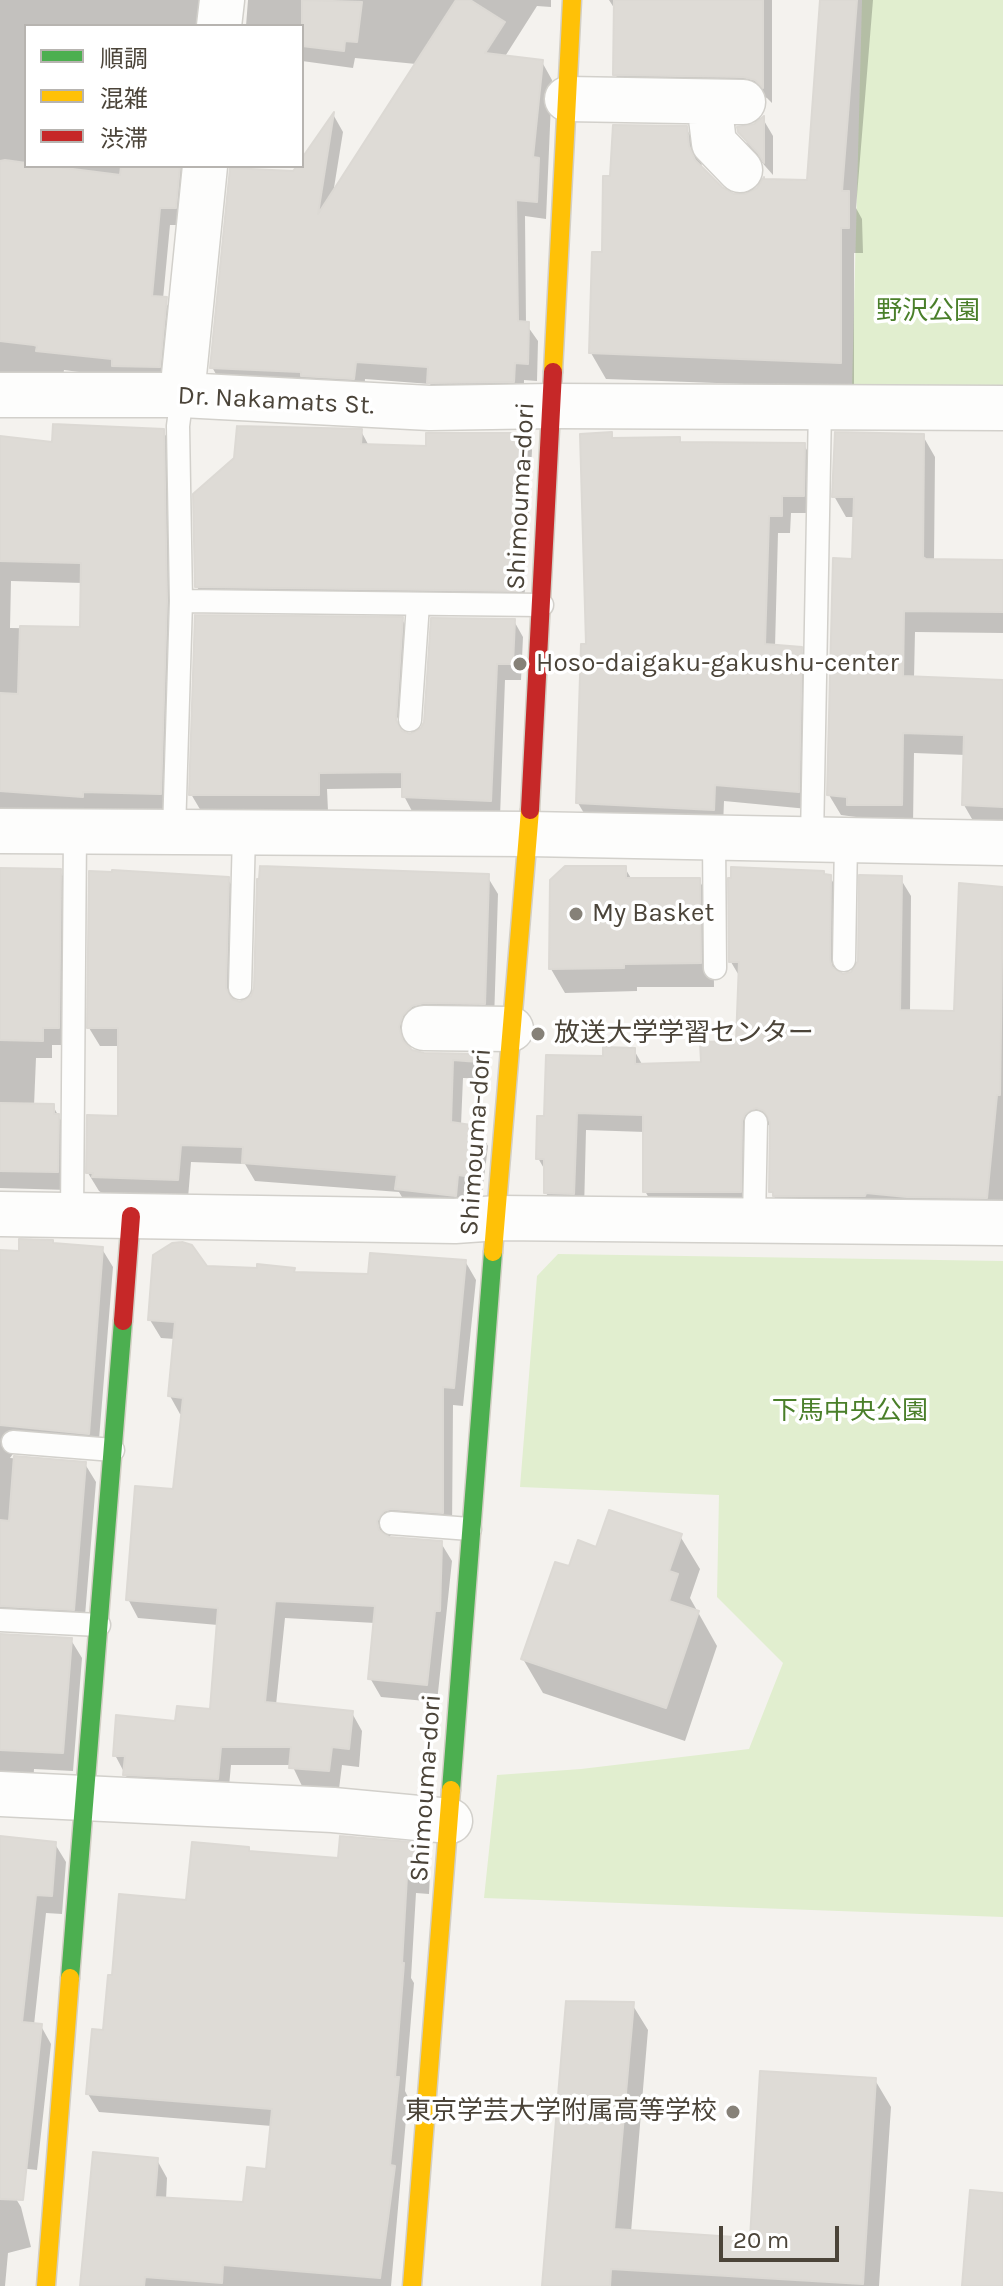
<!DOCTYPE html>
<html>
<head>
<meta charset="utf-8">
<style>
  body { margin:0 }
  #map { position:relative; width:1003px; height:2286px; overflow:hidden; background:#f4f2ee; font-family:Karla,"Noto Sans JP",sans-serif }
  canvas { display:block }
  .legend { position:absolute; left:24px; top:24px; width:280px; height:144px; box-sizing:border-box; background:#fff; border:2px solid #b7b4b0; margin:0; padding:10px 14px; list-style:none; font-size:24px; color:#4b4439 }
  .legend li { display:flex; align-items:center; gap:16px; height:40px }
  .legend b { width:40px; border:2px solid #b7b4b0 }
  .scale { position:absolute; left:719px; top:2226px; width:120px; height:36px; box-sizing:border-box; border:4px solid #4b4439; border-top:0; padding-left:10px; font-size:24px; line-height:28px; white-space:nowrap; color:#4b4439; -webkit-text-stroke:6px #fff; paint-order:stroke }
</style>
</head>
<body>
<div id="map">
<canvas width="1003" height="2286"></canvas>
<ul class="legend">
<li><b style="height:10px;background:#4caf50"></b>順調</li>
<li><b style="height:10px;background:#ffc107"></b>混雑</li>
<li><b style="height:10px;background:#c62828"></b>渋滞</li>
</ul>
<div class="scale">20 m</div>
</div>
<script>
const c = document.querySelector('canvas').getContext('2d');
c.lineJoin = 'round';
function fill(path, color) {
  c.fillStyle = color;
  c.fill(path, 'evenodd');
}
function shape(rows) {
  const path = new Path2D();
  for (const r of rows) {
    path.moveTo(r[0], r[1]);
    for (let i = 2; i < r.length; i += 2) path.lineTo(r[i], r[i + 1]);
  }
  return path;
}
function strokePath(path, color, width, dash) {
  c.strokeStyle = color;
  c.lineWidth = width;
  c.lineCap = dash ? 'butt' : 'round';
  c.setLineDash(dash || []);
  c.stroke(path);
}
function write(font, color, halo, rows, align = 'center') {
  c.font = font + ' Karla,"Noto Sans JP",sans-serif';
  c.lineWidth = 7;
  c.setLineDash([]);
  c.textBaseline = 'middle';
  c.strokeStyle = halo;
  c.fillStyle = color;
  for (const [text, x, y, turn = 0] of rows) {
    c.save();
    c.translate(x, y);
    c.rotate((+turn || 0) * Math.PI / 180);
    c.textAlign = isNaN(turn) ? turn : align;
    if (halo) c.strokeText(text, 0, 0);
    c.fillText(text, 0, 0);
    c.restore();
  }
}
fill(shape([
  [862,0,1003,0,1003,389,852,385],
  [558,1254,1003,1261,1003,1917,484,1898,497,1775,581,1769,749,1749,783,1663,717,1597,719,1495,520,1487,537,1276]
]), '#e1eecf');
fill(shape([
  [0,0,215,0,205,26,26,26,26,166,188,166,185,225,170,225,163,299,176,317,169,384,64,370,61,387,0,391],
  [248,0,551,0,551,7,537,6,504,58,542,62,552,80,546,219,525,216,526,324,538,341,537,381,524,380,524,399,440,400,430,384,365,379,364,396,222,385,212,367,294,173,302,166,302,162,334,116,343,132,333,194,416,64,355,58,353,68,302,61,302,26,246,26],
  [609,0,772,0,772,103,767,98,755,94,626,92,615,74,616,11],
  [822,0,873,0,856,208,862,219,863,253,854,253,854,388,606,379,591,353,612,178,686,128,701,154,702,170,732,196,747,196,809,183],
  [763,119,773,136,773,175,751,150,740,131,755,126],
  [163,431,175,451,172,814,0,810,0,438,54,444],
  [11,581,83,583,82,629,10,628],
  [361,431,369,446,428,448,523,435,532,450,524,606,206,602,197,587],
  [611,434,614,440,679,439,682,444,804,445,814,462,813,513,791,513,790,533,778,533,775,647,800,648,810,666,808,809,724,801,723,827,588,820,578,803,588,646],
  [923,436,935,457,934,561,1003,562,1003,633,915,632,914,678,1003,682,1003,827,976,826,964,805,966,755,914,753,913,825,861,825,856,817,841,815,829,795,854,561,855,517,846,517,834,496],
  [402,619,411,636,405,731,393,710,389,712,402,734,410,736,423,730,514,621,523,637,521,680,505,680,500,817,413,813,404,796,404,788,327,789,328,811,201,811,191,794],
  [625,868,632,880,699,880,713,904,714,987,637,987,637,991,565,993,551,969],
  [0,870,60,871,70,889,69,1045,52,1045,52,1058,36,1058,34,1106,53,1106,63,1124,68,1190,0,1188],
  [487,876,498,894,494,1021,413,1033,408,1046,409,1050,423,1055,479,1056,489,1074,489,1079,463,1078,461,1125,477,1127,488,1146,482,1194,468,1192,465,1213,408,1207,399,1192,255,1181,245,1164,191,1162,188,1198,105,1195,99,1191,88,1173,120,1118,120,1046,100,1046,89,1028,228,879,238,897,235,1003,241,1004],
  [825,876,830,877,840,894,839,974,843,976,853,974,900,878,911,896,910,1012,956,1013,961,885,1003,889,1003,1215,781,1209,771,1191,772,1126,768,1125,758,1128,750,1209,655,1209,645,1191,645,1132,586,1130,584,1211,556,1211,546,1193,546,1172,538,1158,546,1118,605,1058,634,1050,643,1066,703,1064,738,1043,741,979,731,962],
  [54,1245,102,1249,113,1267,98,1452,17,1448,10,1458,85,1464,96,1482,84,1628,3,1626,0,1631,0,1252,20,1254],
  [465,1261,476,1280,463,1406,453,1405,452,1531,395,1529,388,1539,441,1543,452,1561,437,1702,381,1697,370,1678,375,1623,285,1618,276,1705,352,1713,362,1731,359,1767,342,1765,339,1789,302,1786,292,1765,231,1765,228,1797,135,1793,115,1755,177,1723,212,1711,218,1625,138,1618,128,1599,175,1491,183,1415,180,1414,170,1396,175,1339,161,1338,150,1320,206,1268,294,1269,296,1274,370,1276],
  [680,1536,700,1569,690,1598,717,1646,685,1741,543,1693,523,1659,570,1569,598,1549],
  [0,1636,71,1640,82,1658,73,1771,34,1769,33,1788,0,1788],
  [0,1838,55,1844,66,1862,62,1914,46,1913,34,2025,41,2026,51,2044,37,2170,0,2166],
  [248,1849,250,1853,340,1860,419,1855,430,1874,429,1894,416,1893,411,1978,414,1983,405,2091,408,2097,391,2286,82,2286,157,2160,167,2178,166,2200,245,2204,268,2171,272,2126,99,2112,88,2094,105,2032,188,1902],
  [632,2004,648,2030,631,2232,752,2240,875,2080,891,2107,879,2286,544,2286],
  [10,2189,21,2207,31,2247,8,2253,5,2286,0,2286,0,2192]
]), '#0003');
const building = shape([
  [302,0,362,2,357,42,345,41,344,51,302,46,302,0],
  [456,0,470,0,505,22,485,53,543,60,533,157,539,158,537,202,516,200,518,321,529,322,528,364,515,363,514,382,430,383,427,383,428,367,356,362,354,379,301,376,301,372,210,368,230,168,293,171,297,166,302,166,302,158,334,112,318,214,456,0],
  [614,0,763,0,763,88,755,80,743,77,613,75,614,0],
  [820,0,857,0,842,191,849,191,849,228,841,228,841,363,589,353,592,252,602,252,603,176,610,176,613,125,687,126,689,146,695,160,722,187,734,194,745,194,757,188,764,177,764,179,807,180,820,0],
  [764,116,764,163,758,153,738,132,737,127,754,124,764,116],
  [5,160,26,163,26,166,49,166,120,175,121,166,180,166,176,208,160,208,152,296,167,297,160,367,112,366,112,359,36,351,37,346,34,345,0,341,0,161,5,160],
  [53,424,164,429,167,601,161,794,83,792,83,797,0,791,0,693,18,694,20,626,80,627,81,563,0,561,0,436,52,442,53,424],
  [237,426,362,429,361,444,426,446,426,433,524,433,517,591,195,587,193,494,234,458,237,426],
  [612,432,612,438,680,437,680,442,805,443,804,496,782,496,782,516,769,516,765,644,802,647,799,792,715,785,714,810,576,803,581,644,586,644,580,434,612,432],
  [835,432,924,434,923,557,926,559,1003,560,1003,612,904,611,903,676,1003,680,1003,807,962,805,964,735,903,733,902,805,847,805,847,797,827,795,833,558,852,559,854,497,832,497,835,432],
  [195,615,403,617,396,720,402,731,410,734,421,728,424,722,431,618,515,619,513,664,497,664,491,801,402,797,402,772,319,773,319,795,189,795,195,615],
  [260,866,489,874,485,1004,424,1003,412,1006,403,1015,399,1027,403,1041,412,1050,424,1053,480,1054,479,1062,453,1060,451,1122,478,1126,473,1177,458,1175,456,1196,395,1189,397,1175,242,1163,243,1147,181,1145,178,1180,92,1177,93,1173,86,1173,87,1115,118,1116,118,1028,87,1028,89,871,112,872,112,870,229,877,226,988,232,999,240,1002,251,996,254,988,257,879,259,879,260,866],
  [565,866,626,866,626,878,700,878,701,963,624,964,624,968,549,969,550,880,565,866],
  [731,867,824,871,824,874,831,875,830,960,832,967,843,974,851,972,858,961,859,875,902,876,900,1010,954,1011,959,883,1003,887,1000,1095,997,1095,987,1198,907,1197,866,1193,865,1196,773,1196,773,1192,769,1192,770,1122,764,1111,756,1108,745,1114,742,1121,741,1192,643,1192,643,1115,577,1113,574,1194,544,1193,544,1159,536,1159,537,1116,544,1116,546,1055,603,1056,603,1047,635,1048,635,1064,701,1062,700,1042,736,1041,739,962,729,962,728,878,731,878,731,867],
  [0,868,61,869,59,1028,43,1028,43,1041,0,1040,0,868],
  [0,1103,54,1104,54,1114,59,1114,58,1172,0,1171,0,1103],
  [19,1239,53,1240,53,1243,103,1247,89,1434,0,1425,0,1250,19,1251,19,1239],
  [182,1242,192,1245,207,1266,257,1268,257,1264,295,1268,294,1272,368,1274,370,1253,466,1260,454,1388,443,1387,443,1513,391,1509,384,1511,377,1521,379,1530,389,1537,442,1541,440,1611,435,1611,427,1685,368,1679,375,1606,275,1601,265,1702,353,1711,349,1749,332,1747,329,1771,289,1768,291,1747,221,1747,218,1779,123,1775,125,1756,113,1756,116,1715,175,1721,177,1706,210,1709,218,1608,126,1600,135,1486,173,1489,183,1398,168,1396,175,1322,148,1320,153,1255,172,1243,182,1242],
  [14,1456,86,1462,74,1610,0,1606,0,1520,9,1521,14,1456],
  [609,1510,682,1534,669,1571,678,1574,669,1601,699,1611,666,1708,521,1659,555,1562,569,1566,578,1540,596,1547,609,1510],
  [0,1634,72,1638,63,1753,0,1750,0,1634],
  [0,1836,56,1842,52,1896,36,1895,22,2022,42,2024,23,2200,0,2199,0,1836],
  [340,1836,410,1842,421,1854,419,1877,407,1876,402,1963,404,1963,395,2077,399,2077,390,2165,395,2166,380,2278,223,2265,222,2283,145,2277,144,2286,80,2286,93,2152,158,2158,155,2197,243,2202,247,2167,266,2169,272,2109,86,2094,92,2029,103,2030,108,1975,112,1975,119,1894,186,1900,192,1842,249,1847,249,1851,338,1858,340,1836],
  [566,2001,634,2002,614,2229,750,2238,760,2071,876,2078,863,2284,611,2269,610,2286,542,2286,566,2001],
  [970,2190,1003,2193,1003,2286,962,2286,970,2190]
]);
fill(building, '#dedbd6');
strokePath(building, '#dcd9d4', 2);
const lane = shape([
  [181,601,542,605],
  [410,720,418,604],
  [174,832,181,601,178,426,182,395],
  [714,838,715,968],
  [812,839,820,407],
  [844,960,846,840],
  [240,988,244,833],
  [72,1215,75,831],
  [754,1220,756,1122],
  [13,1442,113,1450],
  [391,1523,470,1529],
  [0,1620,99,1625]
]);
const street = shape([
  [219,26,222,0],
  [567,99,743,102],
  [709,102,714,143,740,170],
  [0,395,182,395,430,408,552,406,1003,408],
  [182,395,205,166],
  [0,831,529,834,1003,843],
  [424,1028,511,1029],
  [0,1214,455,1221,498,1218,1003,1223],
  [0,1794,333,1810,450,1821]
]);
const fast = shape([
  [451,1790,493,1252],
  [70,1978,123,1321]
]);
const slow = shape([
  [553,372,572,0],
  [493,1252,530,810],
  [46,2286,70,1978],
  [412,2286,451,1790]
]);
const jam = shape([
  [530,810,553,372],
  [123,1321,131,1216]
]);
strokePath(lane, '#d2d0cb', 25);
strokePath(street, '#d2d0cb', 47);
strokePath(fast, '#d3cfc5', 21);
strokePath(slow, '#d3cfc5', 21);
strokePath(jam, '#d3cfc5', 21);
strokePath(lane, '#fdfdfc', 22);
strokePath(street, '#fdfdfc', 44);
strokePath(fast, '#4caf50', 18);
strokePath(slow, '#ffc107', 18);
strokePath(jam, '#c62828', 18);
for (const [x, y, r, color] of [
  [520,664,8,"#868178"],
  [576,914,8,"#868178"],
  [538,1034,8,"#868178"],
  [733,2112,8,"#868178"]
]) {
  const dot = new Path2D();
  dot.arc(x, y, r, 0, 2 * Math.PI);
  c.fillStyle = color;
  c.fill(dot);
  strokePath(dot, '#fff', 3);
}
write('26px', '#4a7f2a', '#fff', [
  ["野沢公園",928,312],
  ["下馬中央公園",850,1412]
]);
write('26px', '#4b4439', '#fff', [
  ["Dr. Nakamats St.",276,401,3],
  ["Shimouma-dori",521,496,-87],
  ["Shimouma-dori",476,1142,-86],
  ["Shimouma-dori",426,1788,-86]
]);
write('26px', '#4b4439', '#fff', [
  ["Hoso-daigaku-gakushu-center",536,664],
  ["My Basket",592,914],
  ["放送大学学習センター",554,1034],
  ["東京学芸大学附属高等学校",717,2112,"right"]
], 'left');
</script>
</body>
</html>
